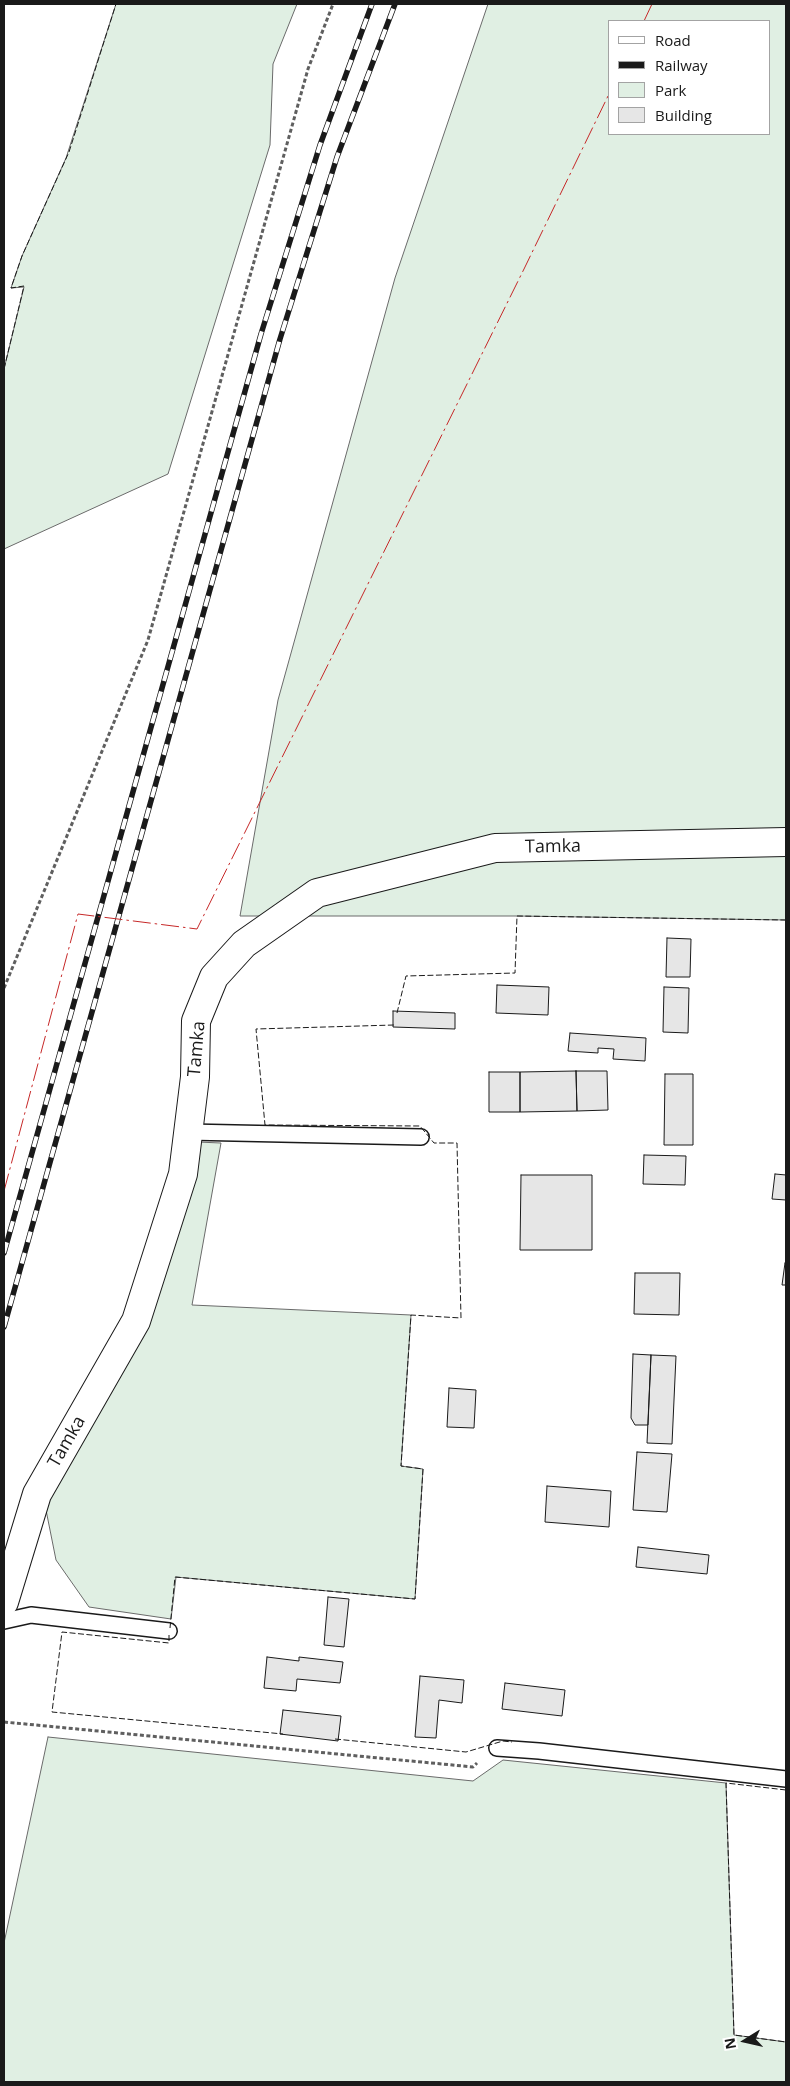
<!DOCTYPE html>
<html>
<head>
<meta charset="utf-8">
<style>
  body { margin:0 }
  #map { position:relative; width:790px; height:2086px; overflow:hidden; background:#fff; font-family:"Open Sans",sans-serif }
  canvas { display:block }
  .frame { position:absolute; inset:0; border:5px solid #1a1a1a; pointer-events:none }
  .legend { position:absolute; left:608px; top:20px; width:162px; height:115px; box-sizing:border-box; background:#fff; border:1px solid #a3a3a3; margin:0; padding:6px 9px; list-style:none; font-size:15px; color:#1a1a1a }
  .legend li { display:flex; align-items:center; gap:10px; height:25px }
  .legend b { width:25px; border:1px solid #a3a3a3 }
  .north { position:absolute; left:720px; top:2016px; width:50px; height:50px; -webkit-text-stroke:4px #fff; paint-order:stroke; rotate:260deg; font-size:14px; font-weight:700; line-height:20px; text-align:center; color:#1a1a1a }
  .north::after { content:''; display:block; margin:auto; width:18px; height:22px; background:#1a1a1a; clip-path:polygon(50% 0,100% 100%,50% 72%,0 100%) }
</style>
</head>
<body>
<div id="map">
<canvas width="790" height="2086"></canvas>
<div class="frame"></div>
<ul class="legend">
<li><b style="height:6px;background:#fff"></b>Road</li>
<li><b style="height:6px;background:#1a1a1a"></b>Railway</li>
<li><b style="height:14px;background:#e0efe3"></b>Park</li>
<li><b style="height:14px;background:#e6e6e6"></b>Building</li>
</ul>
<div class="north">N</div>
</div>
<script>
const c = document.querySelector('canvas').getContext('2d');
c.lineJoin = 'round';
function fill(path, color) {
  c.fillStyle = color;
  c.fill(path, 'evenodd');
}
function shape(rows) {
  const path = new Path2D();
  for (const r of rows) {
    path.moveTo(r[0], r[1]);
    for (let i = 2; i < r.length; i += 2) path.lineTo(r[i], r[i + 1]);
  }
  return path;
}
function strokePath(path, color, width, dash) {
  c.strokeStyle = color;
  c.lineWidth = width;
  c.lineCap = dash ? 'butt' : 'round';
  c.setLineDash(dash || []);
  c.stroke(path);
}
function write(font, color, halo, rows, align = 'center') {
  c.font = font + ' "Open Sans",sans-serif';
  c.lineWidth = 4;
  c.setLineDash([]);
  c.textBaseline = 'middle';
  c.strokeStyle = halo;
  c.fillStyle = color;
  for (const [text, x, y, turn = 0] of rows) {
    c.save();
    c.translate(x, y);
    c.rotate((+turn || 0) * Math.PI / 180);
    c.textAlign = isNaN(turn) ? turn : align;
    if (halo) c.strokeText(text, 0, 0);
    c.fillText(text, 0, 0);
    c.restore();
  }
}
const green = shape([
  [116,4,297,4,273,64,270,145,168,474,4,549,4,369,24,287,11,288,22,256,66,158,116,4],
  [488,4,786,4,786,920,517,916,240,916,278,700,395,278,488,4],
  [609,21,769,21,769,134,609,134,609,21],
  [197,1142,221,1143,192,1305,411,1315,401,1466,423,1469,415,1599,176,1577,171,1619,89,1607,56,1560,43,1495,144,1324,197,1142],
  [48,1737,473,1781,503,1760,726,1783,734,2035,786,2042,786,2082,4,2082,4,1943,48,1737]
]);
fill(green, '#e0efe3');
strokePath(green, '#6a6a6a', 1);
const building = shape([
  [667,938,691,939,690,977,666,977,667,938],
  [497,985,549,987,548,1015,496,1013,497,985],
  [664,987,689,988,688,1033,663,1032,664,987],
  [393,1011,455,1013,455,1029,393,1027,393,1011],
  [570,1033,646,1038,645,1061,613,1059,614,1049,598,1048,598,1053,568,1051,570,1033],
  [576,1071,577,1111,520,1112,520,1072,576,1071],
  [576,1071,607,1071,608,1110,577,1111,576,1071],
  [489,1072,520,1072,520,1112,489,1112,489,1072],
  [665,1074,693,1074,693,1145,664,1145,665,1074],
  [644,1155,686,1156,685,1185,643,1184,644,1155],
  [775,1174,786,1175,786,1200,772,1199,775,1174],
  [521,1175,592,1175,592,1250,520,1250,521,1175],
  [785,1263,786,1263,786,1285,782,1285,785,1263],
  [635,1273,680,1273,679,1315,634,1314,635,1273],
  [633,1354,651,1355,648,1425,635,1425,631,1418,633,1354],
  [651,1355,676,1356,672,1444,647,1443,651,1355],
  [449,1388,476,1390,474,1428,447,1427,449,1388],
  [637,1452,672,1454,667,1512,633,1510,637,1452],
  [547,1486,611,1491,609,1527,545,1522,547,1486],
  [638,1547,709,1555,707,1574,636,1567,638,1547],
  [328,1597,349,1599,344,1647,324,1645,328,1597],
  [267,1657,299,1661,299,1657,343,1662,340,1683,297,1679,296,1691,264,1688,267,1657],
  [420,1676,464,1680,462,1703,439,1700,436,1738,415,1737,420,1676],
  [505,1683,565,1690,562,1716,502,1709,505,1683],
  [283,1710,341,1716,338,1741,280,1734,283,1710]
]);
fill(building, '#e6e6e6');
strokePath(building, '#1a1a1a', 1);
const lane = shape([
  [188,1132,421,1137],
  [4,1621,31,1615,169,1631],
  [497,1748,539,1751,786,1779]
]);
const street = shape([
  [4,1602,37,1494,136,1321,183,1174,195,1077,196,1021,214,977,244,944,317,893,495,848,786,842]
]);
strokePath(lane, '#1a1a1a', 18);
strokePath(street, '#1a1a1a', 30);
strokePath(shape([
  [4,988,148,640,308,69,333,4],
  [4,1722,473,1767,477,1763]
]), '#5f5f5f', 3, [4, 2.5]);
strokePath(lane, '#fff', 15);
strokePath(street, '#fff', 28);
const rail = shape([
  [4,1253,261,334,320,145,372,4],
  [4,1327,280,339,337,157,395,4]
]);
strokePath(rail, '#1a1a1a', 5.5);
strokePath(rail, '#fff', 4, [11]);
strokePath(shape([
  [4,369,24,286,11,288,22,256,69,152,116,4],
  [397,1013,406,976,515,973,517,916,786,920],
  [170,1628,175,1577,415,1599,423,1469,401,1466,411,1315,461,1318,457,1143,434,1143,420,1126,265,1125,256,1029,394,1025,394,1023],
  [169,1635,169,1643,62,1632,52,1712,283,1734],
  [335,1739,466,1752,503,1741,512,1742],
  [786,1790,726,1783,734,2035,786,2042]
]), '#1a1a1a', 1, [6, 2.5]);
strokePath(shape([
  [644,21,652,4],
  [4,1191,78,914,197,929,524,269,609,94]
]), '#c62828', 1, [18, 4, 2.5, 4]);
write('18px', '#1a1a1a', '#fff', [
  ["Tamka",553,847,-1],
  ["Tamka",197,1049,-85],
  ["Tamka",67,1442,-60]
]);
</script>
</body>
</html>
